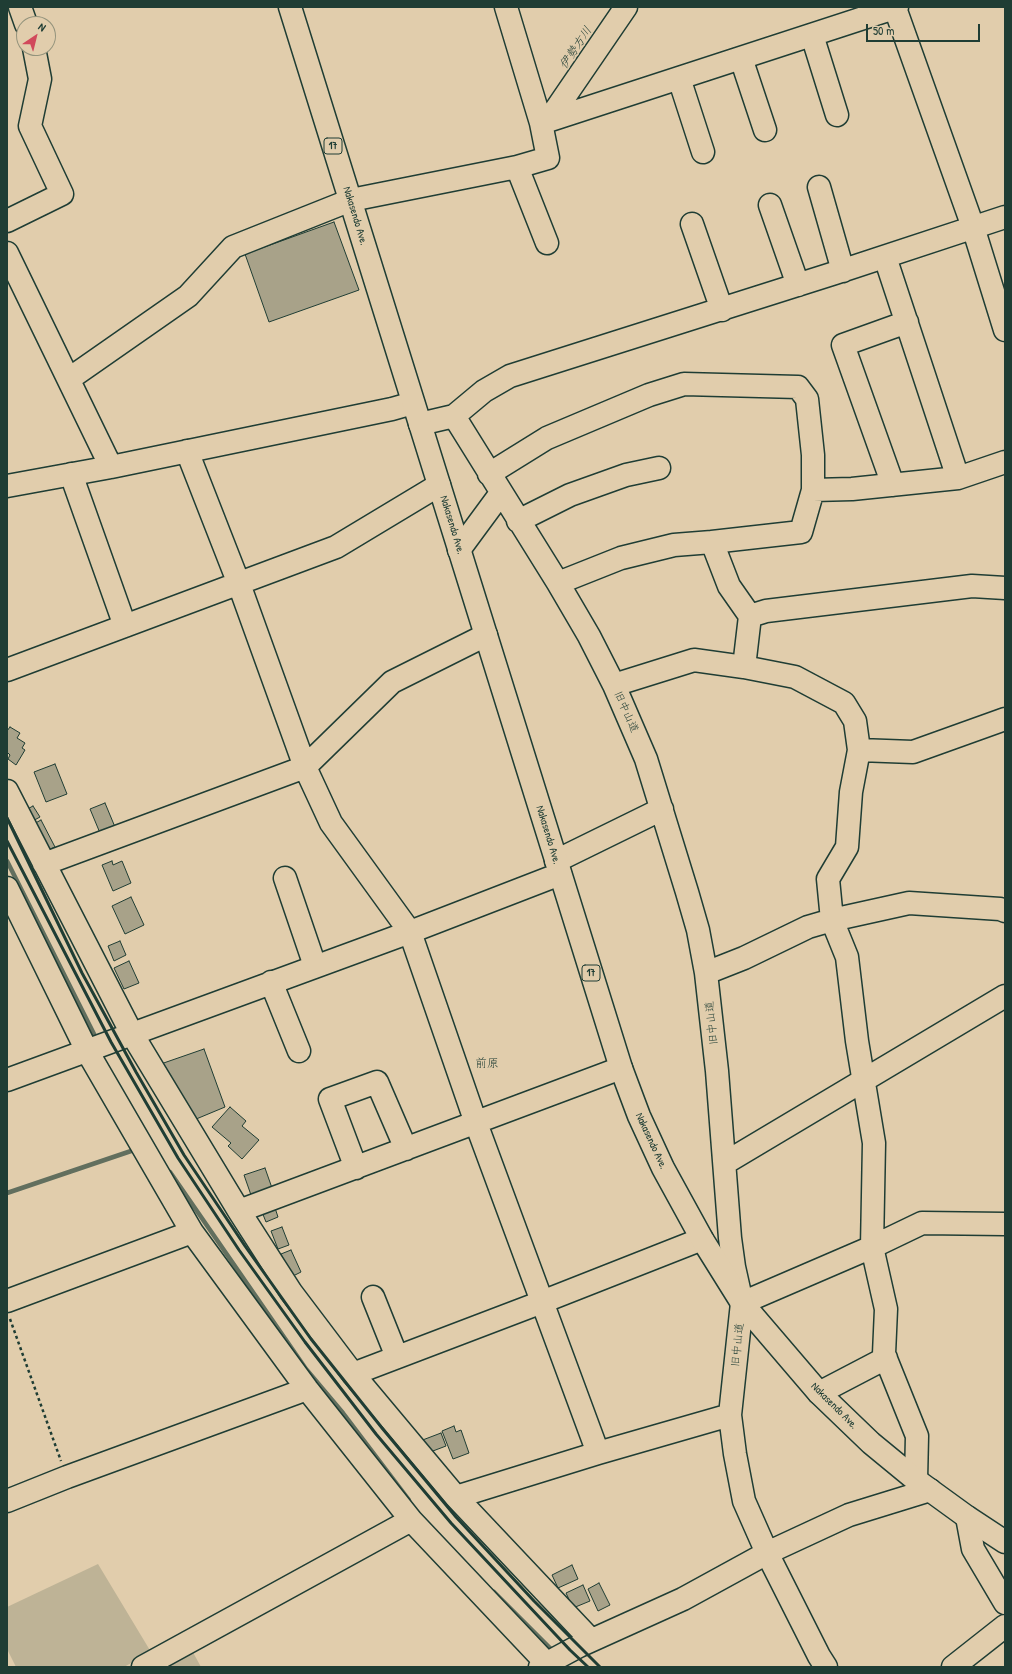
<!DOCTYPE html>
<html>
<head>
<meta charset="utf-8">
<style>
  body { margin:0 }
  #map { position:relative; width:1012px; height:1674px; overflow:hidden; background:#e1cdac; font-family:"Patrick Hand",sans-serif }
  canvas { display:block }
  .frame { position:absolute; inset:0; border:8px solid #1f3d34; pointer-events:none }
  .north { position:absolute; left:16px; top:16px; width:40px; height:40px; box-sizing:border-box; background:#e1cdac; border:1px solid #93937c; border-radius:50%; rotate:35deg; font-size:11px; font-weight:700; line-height:16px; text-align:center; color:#1f3d34 }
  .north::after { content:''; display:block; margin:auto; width:14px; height:18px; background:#d1495b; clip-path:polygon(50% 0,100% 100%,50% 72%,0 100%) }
  .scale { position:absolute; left:866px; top:24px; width:114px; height:18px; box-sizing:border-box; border:2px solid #1f3d34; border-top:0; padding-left:5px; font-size:12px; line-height:14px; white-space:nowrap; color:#1f3d34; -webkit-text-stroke:3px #e1cdac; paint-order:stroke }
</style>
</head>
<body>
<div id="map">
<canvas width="1012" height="1674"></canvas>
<div class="frame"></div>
<div class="north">N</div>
<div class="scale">50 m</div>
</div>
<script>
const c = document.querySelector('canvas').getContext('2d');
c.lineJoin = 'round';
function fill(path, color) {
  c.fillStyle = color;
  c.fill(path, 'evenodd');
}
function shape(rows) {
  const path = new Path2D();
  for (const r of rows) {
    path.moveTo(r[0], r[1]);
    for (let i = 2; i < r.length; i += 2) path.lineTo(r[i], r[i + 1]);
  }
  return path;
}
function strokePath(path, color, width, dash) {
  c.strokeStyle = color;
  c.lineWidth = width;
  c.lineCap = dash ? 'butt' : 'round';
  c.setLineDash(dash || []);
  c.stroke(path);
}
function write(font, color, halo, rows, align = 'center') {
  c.font = font + ' "Patrick Hand","Klee One",sans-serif';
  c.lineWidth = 3;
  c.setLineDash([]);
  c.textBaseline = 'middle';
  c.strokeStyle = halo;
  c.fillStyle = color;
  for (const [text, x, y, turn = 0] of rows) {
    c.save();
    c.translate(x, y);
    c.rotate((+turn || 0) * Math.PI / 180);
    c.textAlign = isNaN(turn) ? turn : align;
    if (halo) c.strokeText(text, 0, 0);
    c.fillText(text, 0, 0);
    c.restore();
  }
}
fill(shape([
  [98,1564,151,1652,124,1667,16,1667,7,1649,7,1607],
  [189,1645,201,1667,150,1667]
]), '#beb396');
strokePath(shape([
  [7,861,97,1040],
  [170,1172,306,1369,343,1413,409,1500],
  [7,1193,137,1149],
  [494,1592,554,1652]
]), '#626f5e', 4.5);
const building = shape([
  [334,222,359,290,269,322,245,254,334,222],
  [10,727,20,733,17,738,25,743,22,748,25,750,16,765,8,759,10,755,7,752,7,731,10,727],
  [55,764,67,794,46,802,34,772,55,764],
  [105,803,115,827,100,833,90,809,105,803],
  [33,806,40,817,29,823,22,812,33,806],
  [41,820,55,847,42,853,28,827,41,820],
  [112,861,113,865,122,861,131,883,113,891,102,865,112,861],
  [131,897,144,925,125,934,112,906,131,897],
  [120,941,126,955,114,961,108,946,120,941],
  [129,961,139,983,124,989,114,968,129,961],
  [204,1049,225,1107,189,1122,155,1066,204,1049],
  [230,1107,246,1121,242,1126,259,1140,242,1159,228,1146,231,1143,212,1127,230,1107],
  [265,1168,272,1188,251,1195,244,1175,265,1168],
  [273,1202,278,1217,266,1222,260,1207,273,1202],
  [282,1227,289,1245,278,1249,271,1231,282,1227],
  [291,1250,301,1272,291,1277,281,1254,291,1250],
  [454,1426,456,1432,461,1430,469,1453,453,1459,442,1431,454,1426],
  [441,1433,446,1446,425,1454,420,1441,441,1433],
  [572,1565,578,1579,558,1588,552,1575,572,1565],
  [599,1583,610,1605,598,1611,588,1589,599,1583],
  [583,1585,590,1601,573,1608,566,1593,583,1585]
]);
fill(building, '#a8a289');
strokePath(building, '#1f3d34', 1);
const minor = shape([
  [20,7,26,24],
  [895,8,973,227,1005,330],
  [812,35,837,115],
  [741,58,765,130],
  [679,78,703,152],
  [548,121,626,7],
  [541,123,897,7],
  [517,167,547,243],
  [819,187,843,271],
  [770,205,798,285],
  [7,221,62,194,30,126,40,79,34,48],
  [692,224,722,310],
  [7,253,111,467],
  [885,257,958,478],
  [69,379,188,296,233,247,351,200,517,167,548,158,541,123,506,7],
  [454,416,558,583,589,636,614,685,646,759,687,892,698,930,706,973,717,1071,730,1238,734,1267,742,1303,730,1415,735,1454,744,1501,767,1553,819,1656,826,1667],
  [420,424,454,416,484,391,510,376,835,273,1005,217],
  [187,451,239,584,305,767,331,823,410,932,476,1123,598,1453],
  [71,474,125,626],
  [489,474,547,438,649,395,684,384,798,387,807,399,813,455,813,490,801,532,712,542,729,586,750,616],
  [893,485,843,345,907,322],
  [7,486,111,467,392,409,413,403],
  [813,490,852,489,958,478,1005,462],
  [518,521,570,495,626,475,659,468],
  [459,550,501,493],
  [558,583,621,558,674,545,712,542],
  [744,667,795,677,844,703,855,721,859,750,851,792,847,847,828,879,832,920,847,957,857,1041,874,1143,872,1247,886,1309,884,1354,917,1436,916,1480],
  [7,670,336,547,439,485],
  [614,685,694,660,744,667,750,616,766,611,972,586,1005,588],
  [859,750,913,752,1005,719],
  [7,791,132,1034,239,1211],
  [556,861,662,809],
  [44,864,305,767,392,682,486,635],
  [285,878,315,966],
  [7,888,87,1051,192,1232,307,1389,411,1520,550,1667],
  [706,973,744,958,808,927,832,920,909,903,1000,909,1005,911],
  [271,982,299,1051],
  [7,1080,410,932,560,874],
  [725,1163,1005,996],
  [356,1168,330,1099,377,1082,406,1149],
  [373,1297,397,1357],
  [7,1301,192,1232],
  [742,1303,872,1247,922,1223,1005,1224],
  [353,1374,542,1302,702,1239],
  [819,1393,886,1358],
  [456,1497,598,1453,730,1415],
  [7,1501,67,1477,307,1389],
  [967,1517,973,1549,1005,1603],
  [591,1640,456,1497,353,1374,291,1292,239,1211,621,1068],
  [143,1667,411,1520],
  [540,1667,579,1646,683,1599,767,1553,849,1515,930,1490],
  [953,1667,1005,1626]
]);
const highway = shape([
  [290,7,621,1068,639,1116,663,1168,702,1239,742,1303,819,1393,871,1443,916,1480,967,1517,1005,1542]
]);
strokePath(minor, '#1f3d34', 25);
strokePath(highway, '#1f3d34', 25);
strokePath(shape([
  [10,1319,61,1461]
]), '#1f3d34', 2.5, [3, 3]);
strokePath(minor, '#e1cdac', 22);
strokePath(highway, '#e1cdac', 22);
strokePath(shape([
  [7,818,82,973,136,1072,184,1155,245,1246,311,1339,382,1428,456,1517,534,1601,600,1667],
  [7,841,111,1042,178,1158,239,1250,305,1342,376,1434,451,1523,570,1650,588,1667]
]), '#1f3d34', 3);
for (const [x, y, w] of [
  [333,146,18],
  [591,973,18]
]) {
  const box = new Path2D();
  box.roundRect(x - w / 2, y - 8, w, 16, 3);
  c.fillStyle = '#e1cdac';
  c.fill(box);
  strokePath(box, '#1f3d34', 1);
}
write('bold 10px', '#1f3d34', null, [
  ["17",333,146],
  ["17",591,973]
]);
write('11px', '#1f3d34', '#e1cdac', [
  ["Nakasendo Ave.",355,216,73],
  ["Nakasendo Ave.",452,525,73],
  ["旧中山道",626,712,66],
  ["Nakasendo Ave.",548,835,73],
  ["旧中山道",712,1023,-96],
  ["Nakasendo Ave.",651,1141,65],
  ["旧中山道",738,1345,-84],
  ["Nakasendo Ave.",834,1406,45]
]);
write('italic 12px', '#2a453b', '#e1cdac', [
  ["伊勢方川",576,48,-56]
]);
write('12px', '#1f3d34', '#e1cdac', [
  ["前原",487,1064]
]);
</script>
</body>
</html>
